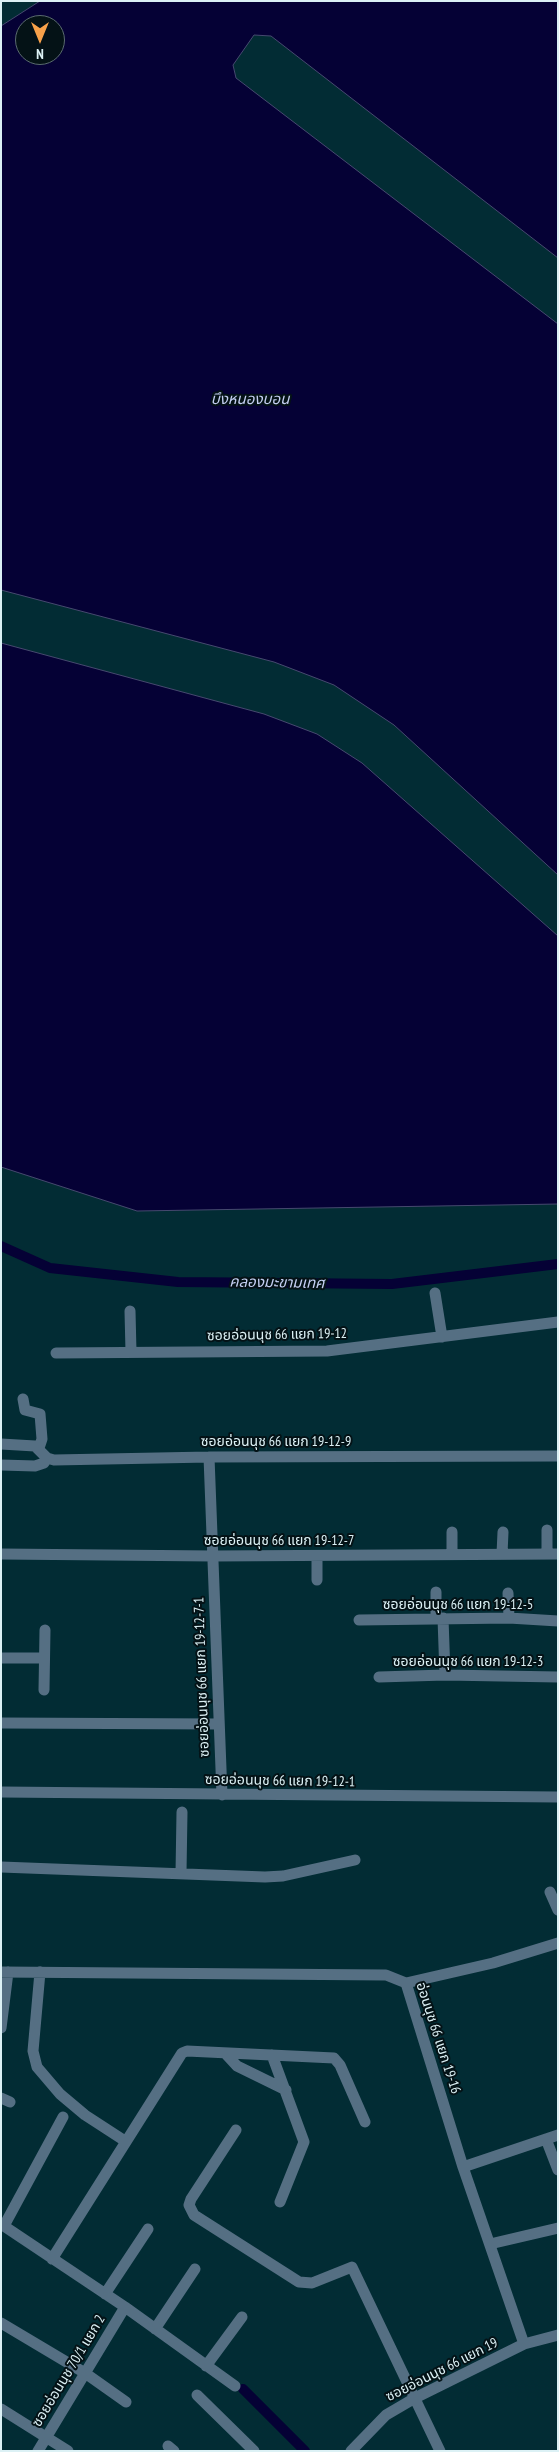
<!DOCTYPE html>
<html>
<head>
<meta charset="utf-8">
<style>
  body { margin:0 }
  #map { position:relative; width:559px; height:2452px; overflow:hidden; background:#022c34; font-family:"PT Sans Narrow",sans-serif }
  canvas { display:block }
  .frame { position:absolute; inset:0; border:2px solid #dcf1f5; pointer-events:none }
  .north { position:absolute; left:15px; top:15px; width:50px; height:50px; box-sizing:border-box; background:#041216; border:1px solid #5a6b6f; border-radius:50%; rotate:180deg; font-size:14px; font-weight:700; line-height:20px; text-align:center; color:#dcf1f5 }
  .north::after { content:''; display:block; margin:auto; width:18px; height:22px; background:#f8a14a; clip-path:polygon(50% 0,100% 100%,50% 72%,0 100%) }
</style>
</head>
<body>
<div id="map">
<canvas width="559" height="2452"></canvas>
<div class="frame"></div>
<div class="north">N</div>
</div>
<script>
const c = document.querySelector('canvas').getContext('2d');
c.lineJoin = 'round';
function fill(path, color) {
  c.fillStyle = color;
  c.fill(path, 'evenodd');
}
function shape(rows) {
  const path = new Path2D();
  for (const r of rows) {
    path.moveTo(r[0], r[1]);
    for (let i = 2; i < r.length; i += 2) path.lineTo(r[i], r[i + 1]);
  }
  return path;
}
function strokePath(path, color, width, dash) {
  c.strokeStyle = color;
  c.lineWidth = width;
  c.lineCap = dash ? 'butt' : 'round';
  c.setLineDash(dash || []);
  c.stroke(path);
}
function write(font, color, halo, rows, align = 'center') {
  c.font = font + ' "PT Sans Narrow","Noto Sans Thai",sans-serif';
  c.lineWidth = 4;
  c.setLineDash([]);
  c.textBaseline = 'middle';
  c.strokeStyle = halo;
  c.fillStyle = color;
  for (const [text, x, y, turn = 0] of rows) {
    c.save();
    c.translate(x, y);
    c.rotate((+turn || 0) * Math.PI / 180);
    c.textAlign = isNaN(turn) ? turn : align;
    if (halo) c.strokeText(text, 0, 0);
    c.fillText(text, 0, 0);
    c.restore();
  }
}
const water = shape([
  [40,1,558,1,558,258,271,36,254,35,233,65,236,78,558,324,558,875,394,725,334,685,274,662,1,590,1,26,40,1],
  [25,25,55,25,55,55,25,55,25,25],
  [1,643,264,714,317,734,362,763,558,936,558,1204,137,1211,1,1167,1,643]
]);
fill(water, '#050135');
strokePath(water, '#46496f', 1);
strokePath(shape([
  [1,1246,50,1268,178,1282,392,1284,558,1264],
  [243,2389,305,2451]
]), '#050135', 10);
strokePath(shape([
  [435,1293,442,1337],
  [130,1311,131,1352],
  [56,1353,327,1351,558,1322],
  [23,1399,25,1410,40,1414,42,1439,39,1448],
  [1,1444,35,1446,47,1458,54,1460,209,1457,558,1456],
  [209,1457,222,1795],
  [1,1465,35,1466,44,1463,47,1458],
  [547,1530,547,1554],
  [452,1532,452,1554],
  [1,1554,213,1556,558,1554],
  [502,1554,503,1532],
  [317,1556,317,1580],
  [436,1592,436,1619],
  [508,1593,509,1618],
  [443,1618,445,1675],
  [359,1620,509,1618,558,1621],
  [1,1658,44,1658],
  [379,1677,445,1675,558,1677],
  [44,1690,45,1630],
  [1,1723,219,1724],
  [1,1792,558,1797],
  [1,1867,265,1877,283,1876,355,1860],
  [181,1873,182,1812],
  [550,1892,558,1910],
  [1,1972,386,1975,406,1983,463,2167,524,2344],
  [40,1972,33,2051,37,2067,60,2094,85,2115,125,2141],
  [406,1983,493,1963,558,1943],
  [1,2028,8,1972],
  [225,2053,237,2066,286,2090],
  [272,2055,304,2142,280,2202],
  [1,2098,10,2102],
  [236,2130,191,2199,189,2205,194,2215,299,2282,312,2283,352,2267,440,2451],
  [546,2139,558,2170],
  [463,2167,558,2135],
  [1,2224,125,2307,235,2386],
  [4,2226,63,2117],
  [490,2244,558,2228],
  [52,2259,182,2053,187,2051,334,2058,340,2065,365,2122],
  [105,2294,148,2229],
  [1,2323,85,2373,126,2402],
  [155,2329,195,2269],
  [206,2366,242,2317],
  [197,2395,254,2451],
  [1,2409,68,2451],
  [168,2446,174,2451],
  [38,2451,125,2307],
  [351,2451,386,2415,415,2398,524,2344,558,2335]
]), '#556f83', 11);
write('14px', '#dcf1f5', '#041216', [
  ["ซอยอ่อนนุช 66 แยก 19-12",277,1335,-1],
  ["ซอยอ่อนนุช 66 แยก 19-12-9",276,1442],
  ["ซอยอ่อนนุช 66 แยก 19-12-7",279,1541],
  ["ซอยอ่อนนุช 66 แยก 19-12-5",458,1605],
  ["ซอยอ่อนนุช 66 แยก 19-12-3",468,1662],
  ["ซอยอ่อนนุช 66 แยก 19-12-7-1",202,1677,-92],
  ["ซอยอ่อนนุช 66 แยก 19-12-1",280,1781,1],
  ["อ่อนนุช 66 แยก 19-16",438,2038,72],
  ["ซอยอ่อนนุช 66 แยก 19",442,2370,-27],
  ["ซอยอ่อนนุช 70/1 แยก 2",69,2371,-59]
]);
write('italic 15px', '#c4cff2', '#041216', [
  ["บึงหนองบอน",250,400],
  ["คลองมะขามเทศ",277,1283,1]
]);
</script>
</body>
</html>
